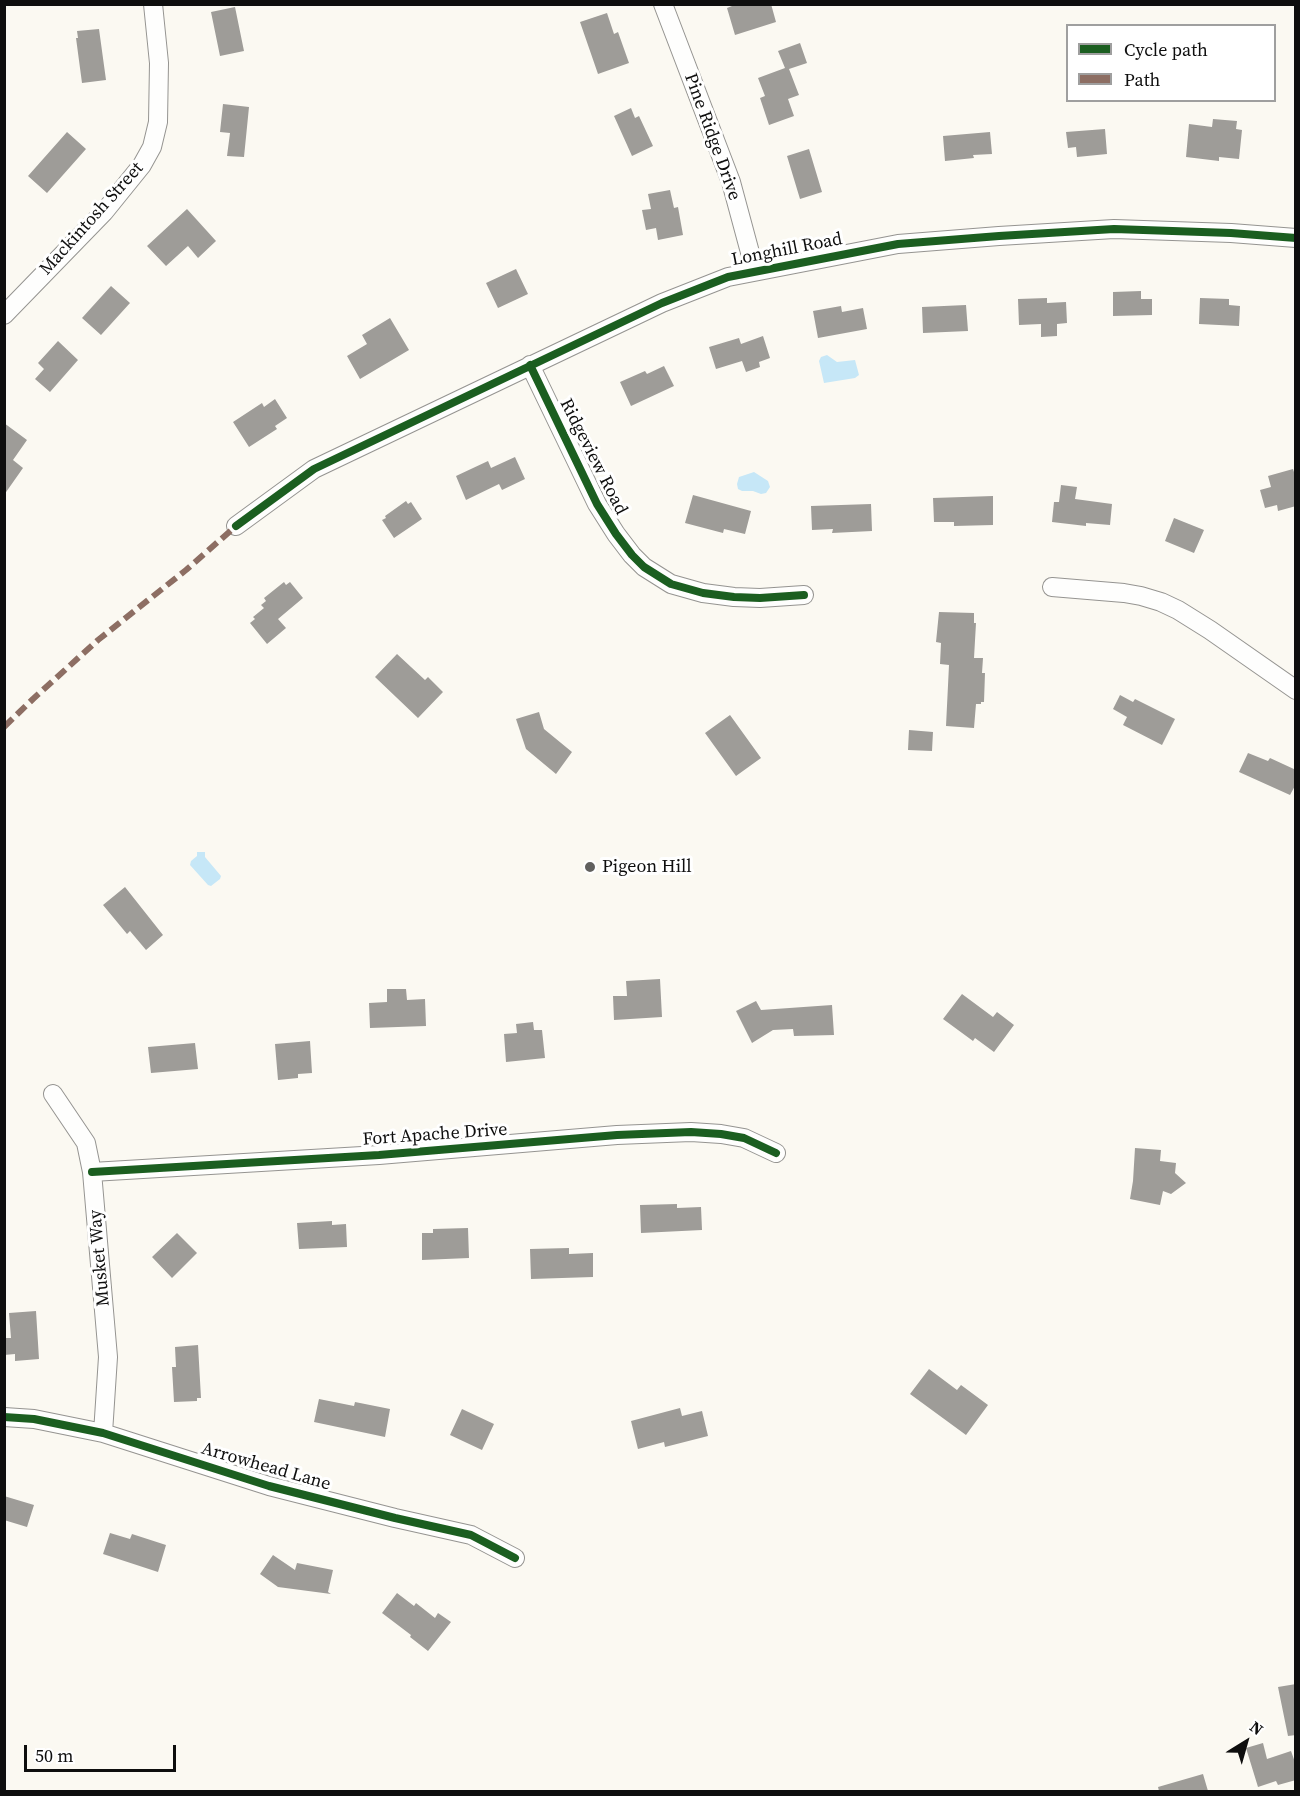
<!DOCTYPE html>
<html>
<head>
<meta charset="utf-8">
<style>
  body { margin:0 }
  #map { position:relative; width:1300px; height:1796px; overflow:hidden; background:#fbf9f2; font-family:"Source Serif 4",serif }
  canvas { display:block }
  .frame { position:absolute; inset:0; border:6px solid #0e0e0e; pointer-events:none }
  .legend { position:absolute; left:1066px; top:24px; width:210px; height:78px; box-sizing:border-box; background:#fff; border:2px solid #9f9f9f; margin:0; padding:8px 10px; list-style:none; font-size:18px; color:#0e0e0e }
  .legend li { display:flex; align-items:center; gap:12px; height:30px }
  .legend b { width:30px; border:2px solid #9f9f9f }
  .north { position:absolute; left:1216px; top:1712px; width:60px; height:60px; -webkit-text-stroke:4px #fff; paint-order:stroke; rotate:37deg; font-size:16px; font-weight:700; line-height:24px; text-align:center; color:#0e0e0e }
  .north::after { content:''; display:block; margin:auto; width:21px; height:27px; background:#0e0e0e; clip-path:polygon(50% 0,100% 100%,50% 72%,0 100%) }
  .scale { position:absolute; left:24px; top:1745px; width:152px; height:27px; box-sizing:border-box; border:3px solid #0e0e0e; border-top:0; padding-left:8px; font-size:18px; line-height:21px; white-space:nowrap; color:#0e0e0e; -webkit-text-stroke:4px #fff; paint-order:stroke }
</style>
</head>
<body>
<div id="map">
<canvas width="1300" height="1796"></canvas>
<div class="frame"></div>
<ul class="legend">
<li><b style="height:8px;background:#1b5e20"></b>Cycle path</li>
<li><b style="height:8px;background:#8d6e63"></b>Path</li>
</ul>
<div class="north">N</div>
<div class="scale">50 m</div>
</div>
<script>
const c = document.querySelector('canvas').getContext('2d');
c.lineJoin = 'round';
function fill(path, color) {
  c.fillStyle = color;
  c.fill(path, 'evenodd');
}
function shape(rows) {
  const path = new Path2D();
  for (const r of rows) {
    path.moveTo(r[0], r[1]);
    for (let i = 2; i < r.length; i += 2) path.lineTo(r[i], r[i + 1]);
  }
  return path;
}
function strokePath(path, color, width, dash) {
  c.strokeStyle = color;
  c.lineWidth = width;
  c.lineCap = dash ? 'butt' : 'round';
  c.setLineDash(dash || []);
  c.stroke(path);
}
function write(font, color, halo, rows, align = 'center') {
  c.font = font + ' "Source Serif 4",serif';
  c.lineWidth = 6;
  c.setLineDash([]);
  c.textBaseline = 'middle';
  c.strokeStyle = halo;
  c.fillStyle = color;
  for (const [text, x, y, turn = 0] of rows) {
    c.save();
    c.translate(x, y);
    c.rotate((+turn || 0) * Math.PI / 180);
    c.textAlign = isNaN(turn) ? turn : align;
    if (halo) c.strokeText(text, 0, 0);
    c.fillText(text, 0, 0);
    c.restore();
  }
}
fill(shape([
  [827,355,837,362,855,360,859,375,855,378,824,383,819,361,821,357],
  [754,472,768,481,770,487,766,493,761,494,753,491,742,491,738,489,737,484,739,477],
  [197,852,205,852,205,857,221,876,220,879,211,886,208,885,190,865,191,861,197,856]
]), '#c6e7f7');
fill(shape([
  [737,4,771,4,776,22,735,35,727,8],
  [235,7,244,51,220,56,211,12],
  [607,13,614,34,618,32,629,63,598,74,580,22],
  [99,29,106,80,82,83,76,38,78,38,77,31],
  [800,43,807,63,789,69,799,95,788,99,794,116,769,125,760,98,765,96,758,78,785,68,778,51],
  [223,104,249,107,244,157,227,156,230,133,220,132],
  [631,108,635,118,639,116,653,146,632,156,614,116],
  [1213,119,1237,121,1236,129,1242,130,1239,159,1219,157,1219,161,1186,157,1189,124,1212,127],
  [1105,129,1107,154,1077,157,1076,147,1068,148,1066,132],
  [67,132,86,149,47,193,28,176],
  [990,132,992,154,973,155,974,158,945,161,943,136],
  [809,149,822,192,800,199,787,156],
  [670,190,674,208,678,207,683,235,658,240,656,228,646,230,642,210,651,209,648,194],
  [187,209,216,241,198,258,188,246,166,266,147,246],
  [516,269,528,294,498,308,486,283],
  [111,286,130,303,101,335,82,318],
  [1141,291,1141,299,1152,299,1152,315,1113,316,1113,292],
  [1047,298,1047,303,1066,302,1067,323,1057,324,1057,336,1041,337,1041,324,1019,325,1018,299],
  [1200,298,1229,299,1229,305,1240,306,1239,326,1199,324],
  [966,305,968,331,923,333,922,307],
  [841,306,842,312,863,308,867,329,818,338,813,311],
  [390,318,409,350,360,379,347,356,367,344,362,335],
  [763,336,770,358,759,362,760,367,746,372,742,361,716,369,709,347,739,338,741,344],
  [58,341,78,360,50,392,35,379,44,369,38,363],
  [664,366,674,386,631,406,620,382,645,371,647,374],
  [275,399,287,418,275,426,277,429,249,447,233,422,262,403,264,407],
  [4,423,27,440,13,460,23,468,4,495],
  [515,457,525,479,502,490,499,484,466,500,456,476,488,461,491,468],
  [1293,469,1296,478,1296,506,1278,511,1277,505,1265,508,1260,490,1271,487,1268,476],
  [1061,485,1077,487,1075,499,1112,504,1110,525,1086,523,1086,526,1052,522,1054,502,1059,502],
  [693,495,751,511,745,534,724,529,723,533,685,523],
  [993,496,993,525,954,526,954,522,934,522,933,498],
  [406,501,408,504,411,502,422,519,394,538,382,520,386,518,385,516],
  [871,504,872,531,832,533,833,529,812,530,811,506],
  [1174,518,1204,530,1194,553,1165,541],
  [284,582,286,585,290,582,303,598,278,619,286,628,267,644,250,623,255,619,253,617,264,608,261,605,266,601,264,598],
  [939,612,974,613,974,623,976,623,974,658,983,658,982,673,985,673,984,702,981,702,981,704,976,704,974,728,946,726,949,665,940,664,941,643,936,642],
  [397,654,425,680,428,677,443,692,418,718,375,677],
  [1120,695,1133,702,1135,699,1175,719,1162,745,1123,725,1127,717,1113,709],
  [539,712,544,729,572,752,556,774,526,749,516,719],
  [730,715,761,758,736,776,705,733],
  [909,730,933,732,932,751,908,750],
  [1248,753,1268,761,1270,758,1296,770,1296,784,1290,795,1239,772],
  [125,887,163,935,146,950,130,931,127,934,103,905],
  [660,979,662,1017,614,1020,613,996,627,996,626,981],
  [387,989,406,989,407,1000,425,999,426,1026,370,1028,369,1003,387,1002],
  [962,994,993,1017,997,1012,1014,1025,994,1052,975,1038,973,1041,943,1019],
  [756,1001,761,1010,832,1005,834,1035,794,1036,793,1029,773,1030,752,1043,736,1011],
  [533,1022,534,1030,542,1030,545,1058,506,1062,504,1034,517,1033,516,1024],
  [310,1041,312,1073,298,1074,298,1078,278,1080,275,1044],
  [195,1043,198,1069,151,1073,148,1047],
  [1135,1148,1161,1150,1160,1161,1176,1163,1175,1173,1186,1183,1171,1194,1163,1191,1160,1205,1130,1199,1133,1181],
  [677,1204,677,1208,701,1207,702,1230,641,1233,640,1205],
  [332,1221,332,1225,346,1224,347,1247,299,1249,297,1223],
  [468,1228,469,1258,422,1260,422,1233,433,1233,433,1229],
  [177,1233,197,1253,172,1278,152,1257],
  [569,1248,569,1254,593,1253,593,1277,531,1279,530,1249],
  [36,1311,39,1359,15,1361,15,1354,4,1355,4,1338,11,1338,9,1313],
  [198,1345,201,1398,197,1398,197,1401,174,1402,172,1367,176,1367,175,1347],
  [929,1369,957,1390,961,1385,988,1405,966,1435,910,1394],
  [319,1399,354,1406,355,1402,390,1409,385,1437,314,1422],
  [680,1408,682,1416,702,1411,708,1436,665,1447,664,1442,638,1449,631,1421],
  [462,1409,494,1424,482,1450,450,1435],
  [4,1496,34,1505,27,1527,4,1520],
  [110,1533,130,1539,132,1534,166,1545,158,1572,103,1554],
  [273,1555,295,1570,297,1563,333,1570,328,1592,331,1594,278,1587,260,1574],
  [397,1593,414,1606,416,1603,435,1618,438,1613,451,1622,428,1651,410,1637,411,1635,382,1613],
  [1296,1684,1296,1735,1288,1736,1278,1687],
  [1263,1743,1267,1759,1291,1751,1296,1765,1296,1780,1278,1785,1276,1781,1258,1787,1246,1748],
  [1203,1774,1208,1791,1159,1791,1158,1787]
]), '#9e9c98');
const minor = shape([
  [663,4,731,182,755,271],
  [4,315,104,212,142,165,152,147,158,122,159,63,153,4],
  [530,365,597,504,616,534,632,555,644,567,671,584,703,593,734,597,760,598,804,595],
  [236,526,314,469,662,303,728,277,898,244,999,236,1114,229,1231,233,1296,238],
  [1052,587,1124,593,1141,596,1161,602,1178,610,1210,630,1296,690],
  [53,1094,86,1143,92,1172,108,1357,103,1433],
  [92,1172,379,1155,617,1135,691,1132,721,1134,744,1138,776,1153],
  [4,1417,34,1419,103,1433,269,1486,395,1518,471,1535,515,1558]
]);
strokePath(minor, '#959491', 20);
strokePath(minor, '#fefefd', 18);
strokePath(shape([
  [4,727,33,699,98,640,186,570,236,526]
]), '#8d6e63', 6, [12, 6]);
strokePath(shape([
  [530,365,597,504,616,534,632,555,644,567,671,584,703,593,734,597,760,598,804,595],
  [236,526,314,469,662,303,728,277,898,244,999,236,1114,229,1231,233,1296,238],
  [92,1172,379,1155,617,1135,691,1132,721,1134,744,1138,776,1153],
  [4,1417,34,1419,103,1433,269,1486,395,1518,471,1535,515,1558]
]), '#1b5e20', 8);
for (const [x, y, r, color] of [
  [590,867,6,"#61605e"]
]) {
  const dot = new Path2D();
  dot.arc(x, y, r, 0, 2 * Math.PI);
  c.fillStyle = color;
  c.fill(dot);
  strokePath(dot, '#fff', 2);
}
write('18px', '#0e0e0e', '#fff', [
  ["Pine Ridge Drive",712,137,70],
  ["Mackintosh Street",92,219,-48],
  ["Longhill Road",787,250,-11],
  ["Ridgeview Road",593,457,63],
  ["Fort Apache Drive",435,1135,-4],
  ["Musket Way",100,1258,-95],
  ["Arrowhead Lane",266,1467,16]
]);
write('18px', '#0e0e0e', '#fff', [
  ["Pigeon Hill",602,867]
], 'left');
</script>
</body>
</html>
